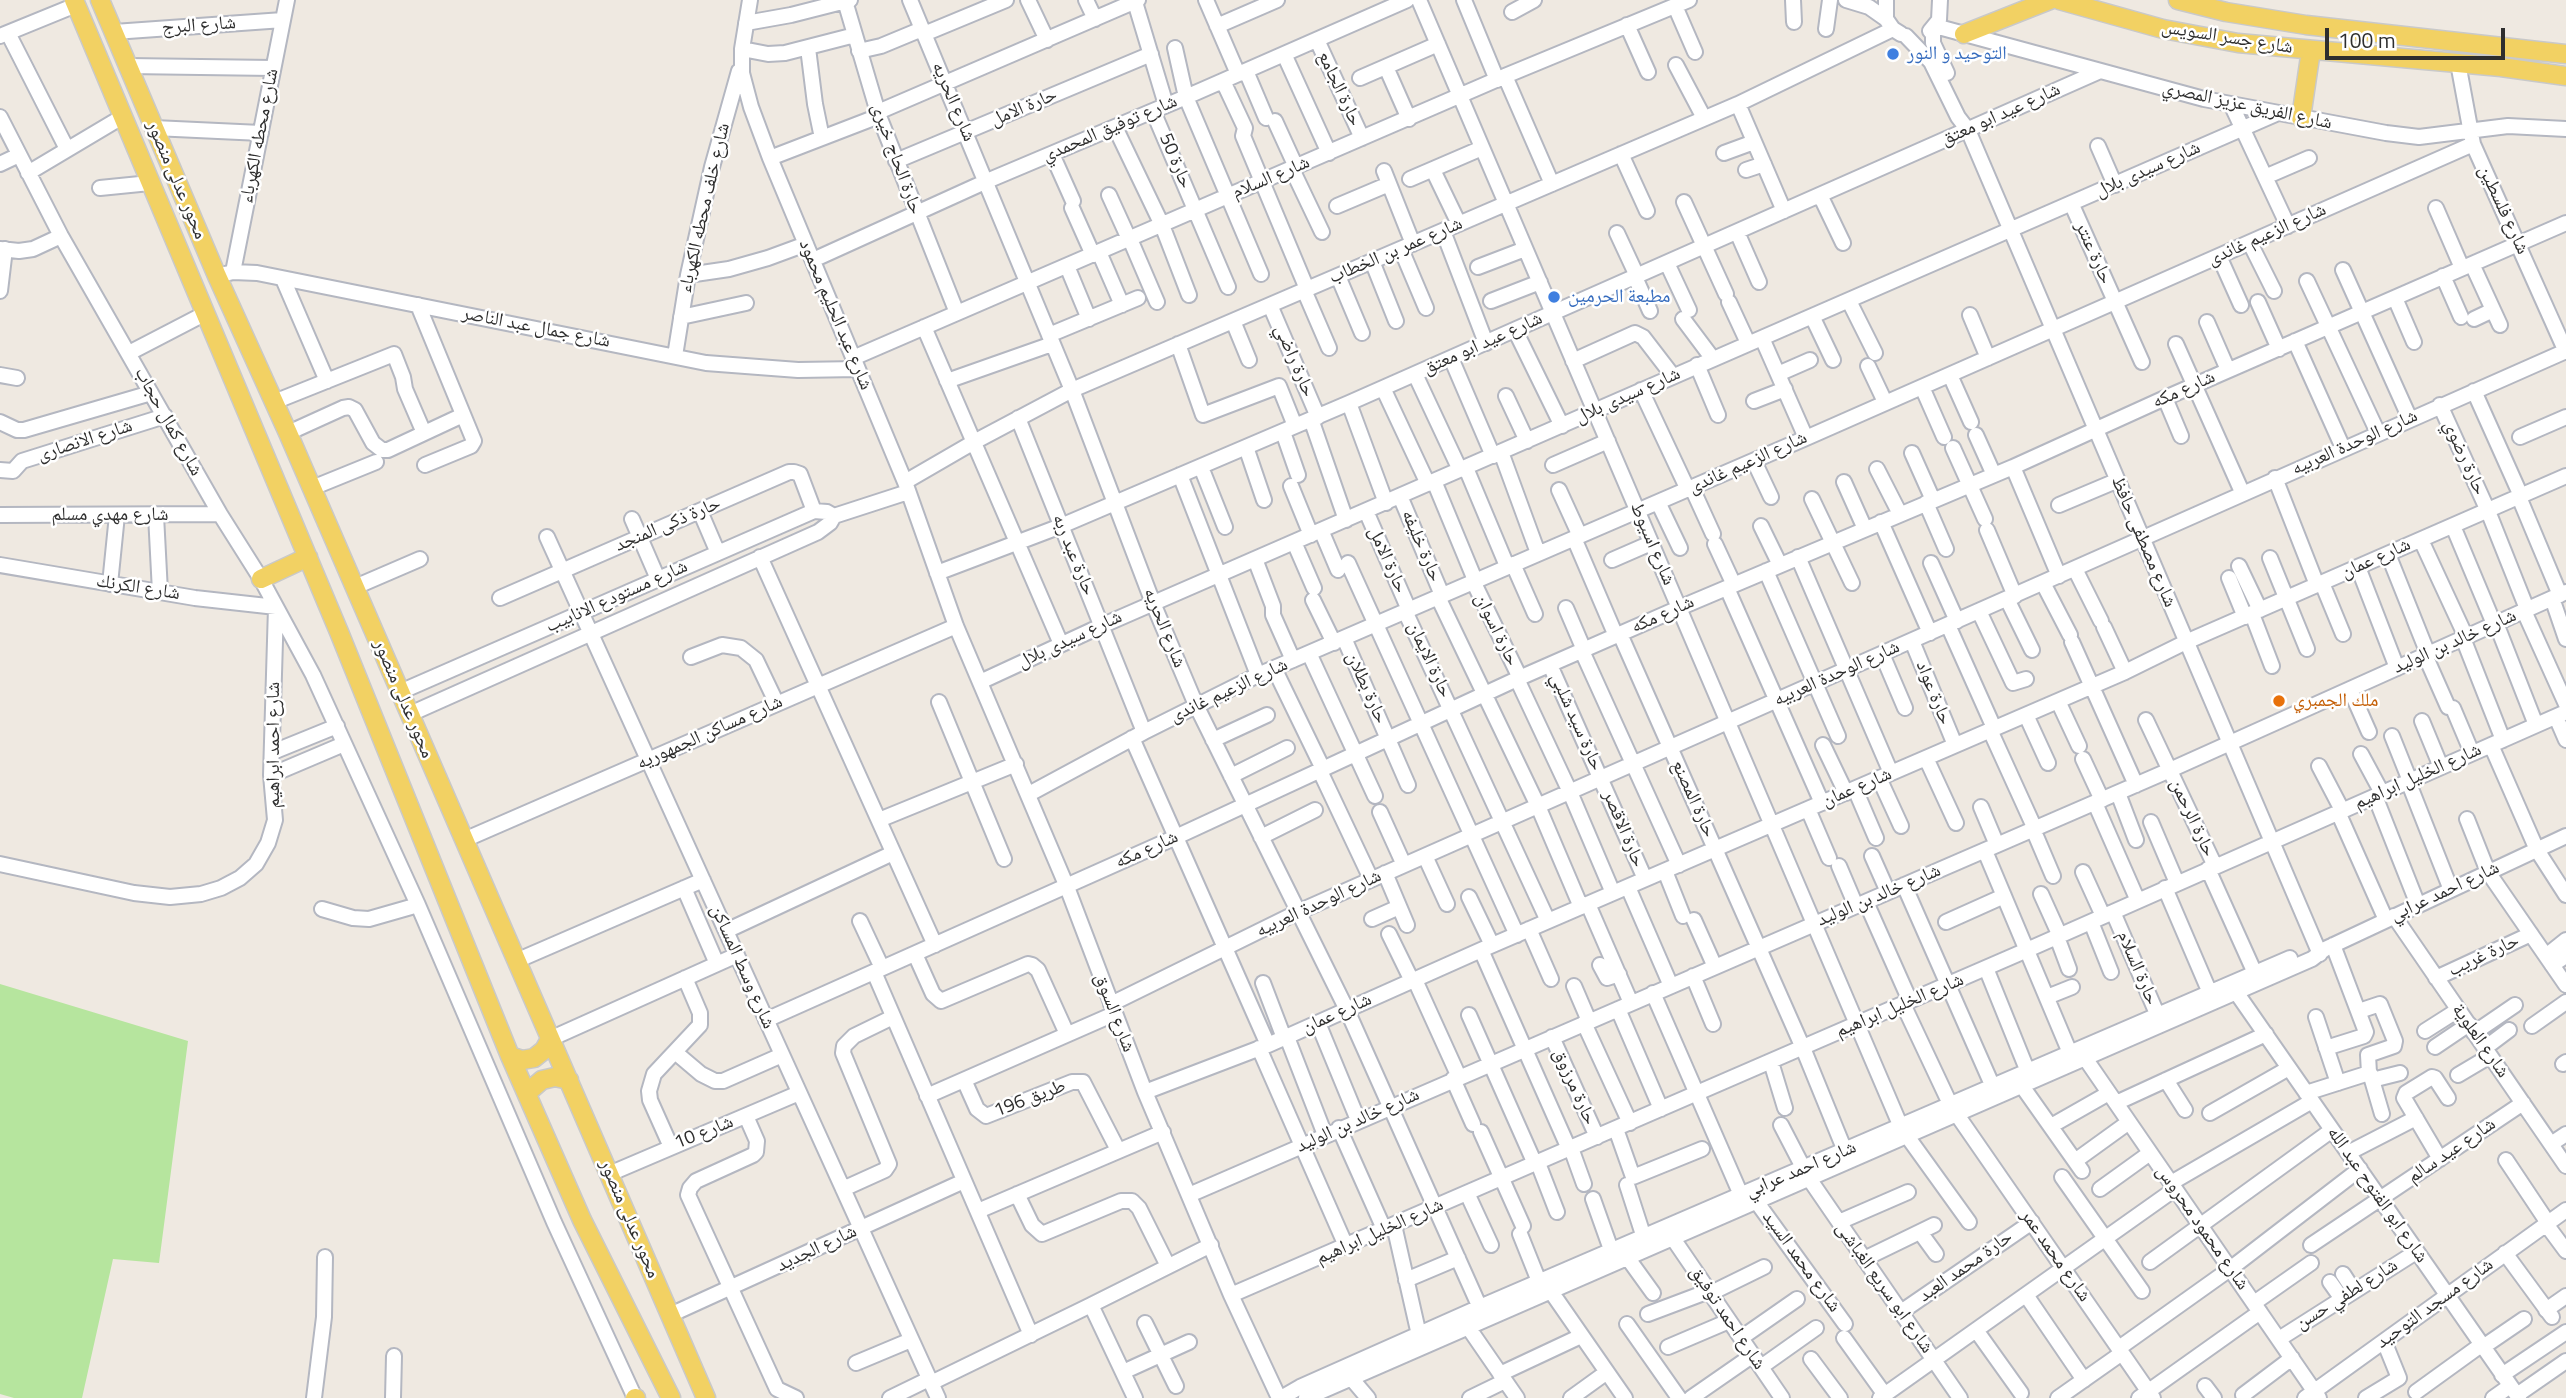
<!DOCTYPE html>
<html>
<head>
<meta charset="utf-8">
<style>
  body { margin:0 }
  #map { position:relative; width:2566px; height:1398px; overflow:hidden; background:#efe9e1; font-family:"Titillium Web",sans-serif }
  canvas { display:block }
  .scale { position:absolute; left:2325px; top:28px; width:180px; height:32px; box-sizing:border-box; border:4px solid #2e2e2e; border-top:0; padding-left:9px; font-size:21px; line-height:24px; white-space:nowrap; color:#2e2e2e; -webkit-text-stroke:5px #fff; paint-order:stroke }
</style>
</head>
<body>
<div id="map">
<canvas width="2566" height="1398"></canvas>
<div class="scale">100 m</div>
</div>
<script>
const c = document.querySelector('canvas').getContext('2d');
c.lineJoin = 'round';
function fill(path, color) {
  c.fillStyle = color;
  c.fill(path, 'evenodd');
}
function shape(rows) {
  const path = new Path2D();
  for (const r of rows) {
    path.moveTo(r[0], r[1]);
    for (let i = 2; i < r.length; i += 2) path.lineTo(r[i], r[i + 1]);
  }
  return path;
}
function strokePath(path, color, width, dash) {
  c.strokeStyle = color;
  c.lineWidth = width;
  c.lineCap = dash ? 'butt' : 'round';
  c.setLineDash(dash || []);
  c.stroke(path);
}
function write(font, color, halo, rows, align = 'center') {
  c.font = font + ' "Titillium Web","Noto Naskh Arabic",sans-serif';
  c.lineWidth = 5;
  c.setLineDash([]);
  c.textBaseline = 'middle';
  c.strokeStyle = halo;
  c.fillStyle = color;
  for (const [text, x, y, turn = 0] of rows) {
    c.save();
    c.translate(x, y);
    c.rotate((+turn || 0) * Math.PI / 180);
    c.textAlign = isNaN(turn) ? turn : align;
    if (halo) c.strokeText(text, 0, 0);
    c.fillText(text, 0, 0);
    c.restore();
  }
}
fill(shape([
  [0,984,188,1041,159,1263,113,1259,82,1398,14,1398,0,1394]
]), '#b6e59e');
const minor = shape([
  [750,0,742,49,742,73,751,107,770,158,905,482,956,626,1067,887,1145,1092,1231,1295,1279,1398],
  [910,0,1072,390,1153,603,1196,705,1347,1010,1485,1319],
  [1028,0,1047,40],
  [1086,0,1095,19],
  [1206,0,1238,74],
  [1419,0,1901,1127],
  [1464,0,1497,80],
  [1793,0,1794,22],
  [1846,0,1869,7,1886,19],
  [1886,0,1886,19,1893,29,1901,34],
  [845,1,879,116,957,313],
  [1135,2,1166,105],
  [1675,6,1695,52],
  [1512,12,1534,0],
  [746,23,791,15,850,0],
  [1627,25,1648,72],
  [1217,26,1277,0],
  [1935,26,2204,99,2386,133,2419,137,2508,126,2566,129],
  [1933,28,1933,43,1947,73],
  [1826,29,1830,0],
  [1930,31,1939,20,1940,0],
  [114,32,283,20],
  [8,33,67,149],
  [924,34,1006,0],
  [0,36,76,5],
  [1906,36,1931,62,1958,117,1968,130,2320,954],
  [1317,40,1362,138],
  [808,48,815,104,822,138],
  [1175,48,1186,97,1261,274],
  [742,49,768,54,785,53,855,35],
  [859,51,881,46,922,29],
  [1284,54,1329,153],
  [2458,63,2473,144,2566,352],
  [1676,65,1704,118],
  [128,66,273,68],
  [1386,67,1409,119],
  [1246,71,1266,118],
  [1505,76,1552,184],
  [1360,78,1438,44],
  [1223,81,1245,128,1243,136,1307,289],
  [1738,104,1784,211],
  [2231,104,2288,226],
  [1153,111,1228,287],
  [878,112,1138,0],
  [0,117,61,236,220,514,261,579,313,675,418,905,554,1222,635,1398],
  [1275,121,1296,167],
  [1115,127,1162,225,1189,295],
  [154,128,261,133],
  [2098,146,2115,185],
  [1724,153,1754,142],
  [1052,154,1073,201],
  [1621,154,1647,211],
  [770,158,879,116],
  [896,161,1151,54],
  [0,164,19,155],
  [1292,169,1322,232],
  [1433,170,1459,224],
  [1746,170,1764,164],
  [1384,171,1413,244],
  [28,173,122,117],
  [2265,177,2309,158],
  [1410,179,1482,148],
  [100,188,150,183],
  [1109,195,1129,239],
  [1820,195,1843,243],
  [1684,202,1726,294],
  [2072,205,2142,362],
  [1337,206,1389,184],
  [1072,208,1093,255],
  [2436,208,2462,268],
  [1443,231,1486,343],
  [1737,232,1759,282],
  [1617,233,1637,276],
  [1130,239,1157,302],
  [2250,243,2274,291],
  [0,249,19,251,33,249,61,236],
  [1401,249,1426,308],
  [1099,252,1122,305],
  [2219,256,2241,305],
  [813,260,987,181,1186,97,1407,0],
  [1372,261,1396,321],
  [1667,263,1689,310],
  [2472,264,2500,325],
  [1067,266,1089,319],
  [1478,267,1525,249],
  [2343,270,2410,419],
  [233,272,287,0],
  [688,275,729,269,768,258,806,244],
  [217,276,233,272,257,273,706,363,798,370,858,369],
  [1338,276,1362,333],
  [2443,276,2461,317],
  [1635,277,1650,311],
  [283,279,327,381],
  [2307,281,2378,433],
  [1304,290,1329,348],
  [0,291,5,249],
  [2395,298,2414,342],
  [1491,301,1540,282],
  [1849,301,1875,353],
  [1729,302,1748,343],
  [2258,302,2279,349],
  [418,305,474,441,471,446,425,465],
  [1270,305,1318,417],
  [1970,315,1988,358],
  [1812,316,1833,360],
  [681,317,746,303],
  [1683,319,1713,359],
  [2474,319,2493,310],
  [1233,321,1249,360],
  [2207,322,2228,370],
  [924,327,1061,644],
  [1515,330,1562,426],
  [1049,335,1138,298],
  [1762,338,1806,438],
  [2295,341,2343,448],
  [1178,344,1203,415,1279,386,1295,426],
  [2176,344,2242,492],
  [129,353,206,313],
  [675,356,688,275,712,167,739,71],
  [853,358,1505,76,1689,0],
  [1451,358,1493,456],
  [1573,361,1635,333,1643,337,1673,376],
  [1697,365,1718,415],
  [1868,366,1885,402],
  [1415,374,1460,470],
  [1778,374,1810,360],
  [0,375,17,378],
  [1950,375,1971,422],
  [947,381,1052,344],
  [1922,387,1944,437],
  [1383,388,1428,484],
  [1641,390,1688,490],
  [2474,391,2521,496],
  [1506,396,1527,441],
  [2165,398,2181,436],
  [1754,401,1785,389],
  [274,402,394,354,403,377,405,389,424,433],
  [1349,403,1386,503],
  [2440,405,2488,511,2527,609],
  [1018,418,1144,732],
  [1311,419,1346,520],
  [0,422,17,430,24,430,151,393],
  [1283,432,1298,475],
  [288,433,343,408,349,407,355,410,373,443,382,450,388,450,463,415],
  [1976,435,1994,475],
  [2520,437,2566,417],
  [1246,447,1264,500],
  [1953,448,1985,519],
  [1501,452,1538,553],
  [1912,453,1933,500],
  [1754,461,1771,497],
  [1553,465,1608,441],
  [1201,467,1225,527],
  [2013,467,2059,576],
  [1466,468,1507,566],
  [1877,469,1900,514],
  [0,470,13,471,22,461,165,416],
  [1180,475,1258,675],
  [2275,478,2317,585],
  [1434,481,1475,580],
  [905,482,974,442,1072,390,1738,104,1893,29],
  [1844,482,1865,529],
  [1291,486,1311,535],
  [312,488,376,462],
  [1692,488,1713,534],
  [1559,490,1580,536],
  [1400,496,1442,595],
  [2519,497,2560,595],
  [1812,499,1852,583],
  [1658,502,1680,548],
  [1926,503,1946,549],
  [2059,505,2116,481],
  [700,511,718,553],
  [1366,511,1409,610],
  [0,515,220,514],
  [156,515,160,592],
  [632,519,658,579],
  [1881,522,1930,633],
  [1761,526,1780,565],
  [2453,526,2494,624],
  [1321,530,1338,570],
  [1987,530,2015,596],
  [547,537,938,1398],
  [1574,538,1616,636],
  [2421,540,2466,637],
  [1294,542,1314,588],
  [1715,544,1734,585],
  [2388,554,2428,654],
  [760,557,935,945],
  [1798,557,1891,773],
  [2270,558,2307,649],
  [1255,559,1273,606,1273,615,1293,660],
  [1612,560,1651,543],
  [1348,563,1517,935],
  [1931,563,1957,621],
  [1513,564,1535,614],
  [0,565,195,598,276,607,271,775,275,820,268,843,256,864,240,878,221,888,201,894,170,897,134,893,0,864],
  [2239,566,2260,610],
  [2358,567,2397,668],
  [2075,569,2101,621],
  [1766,571,1838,736],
  [937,573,1061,526,1349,403,2100,71],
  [2229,578,2245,617],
  [1473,581,1520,678],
  [2043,583,2070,635],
  [2322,583,2343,634],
  [110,584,117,515],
  [355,587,420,559],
  [1727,588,1822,803],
  [1438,597,1538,806,1581,907],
  [500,598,789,472,794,472,800,474,814,511],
  [2552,598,2566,639],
  [2007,599,2032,650],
  [1313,600,1334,643],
  [1566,608,1584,650],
  [1405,611,1548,921],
  [1979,611,2013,683,2026,679],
  [2524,611,2566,704],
  [2252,614,2272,666],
  [2496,623,2536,725],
  [1948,625,1994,728],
  [2104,627,2125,672],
  [1620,634,1803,1048,1845,1151],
  [1344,638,1408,785],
  [2463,638,2503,740],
  [1912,641,1955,745],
  [2072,642,2136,785],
  [1582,651,1679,865],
  [1309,653,1375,796],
  [1882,654,1905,708],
  [2425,655,2448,707],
  [691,657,722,645,741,648,756,660,777,704],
  [1550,665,1645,879],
  [1274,668,1323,769],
  [1517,679,1570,792,1613,893],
  [980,682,1101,626,2278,113],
  [2350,689,2369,732],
  [400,692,814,511,827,512,834,516],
  [2058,701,2079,746],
  [939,702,1004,859],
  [2453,708,2472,753],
  [410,714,818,532,830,523,834,516,908,492],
  [2026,715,2048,763],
  [2556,717,2566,740],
  [2146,720,2215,866],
  [2422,721,2441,767],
  [1990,730,2035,829],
  [2392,736,2410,781],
  [1132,738,1268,1045],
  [1213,740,1267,715],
  [1823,745,1846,793],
  [2491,745,2537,850,2566,895],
  [273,752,337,726],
  [2361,754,2382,793],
  [1926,758,1956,823],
  [2083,759,2102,800],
  [2319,766,2342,810],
  [1320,771,1371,879],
  [271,775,344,744],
  [1231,776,1287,748],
  [1879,778,1901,826],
  [2408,781,2451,890],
  [1855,789,1876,838],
  [2118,793,2136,840],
  [1029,794,1144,732,1258,675,1806,438,2473,144],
  [2375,796,2418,905],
  [2095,803,2138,901],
  [1981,807,1997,845],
  [1808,809,1829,858],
  [1380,812,1404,865],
  [2338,812,2386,920],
  [2467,819,2488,872,2566,985],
  [879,820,1016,764],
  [2151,822,2177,883],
  [2033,829,2053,876],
  [1261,837,1315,810],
  [464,840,956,626],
  [1985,851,2070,1053],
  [1425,856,1447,904],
  [1872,856,1888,892],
  [1839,866,1856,906],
  [2208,869,2258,980],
  [1665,871,1683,916],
  [2083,872,2103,916],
  [1385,873,1407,925],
  [1904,885,1993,1087],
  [1628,887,1671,986],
  [684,888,717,964],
  [2165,888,2213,1000],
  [2041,894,2060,936],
  [1469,897,1492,945],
  [1866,902,1910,1001],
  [1588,904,1631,1003],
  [322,909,353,918,369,919,418,905],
  [2113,912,2161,1023],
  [2394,916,2566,1166],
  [1372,919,1399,907],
  [1694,920,1715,967],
  [860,921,882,968],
  [1946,922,2004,896],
  [2091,922,2111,972],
  [1529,929,1551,979],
  [726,931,893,853],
  [1389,934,1412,981],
  [2057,937,2069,969],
  [1481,950,1569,1149],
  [915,954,933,994,941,1001,1028,964,1032,965,1038,970,1067,1034],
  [2546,956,2566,940],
  [516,961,703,880],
  [1600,965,1607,978,1619,974],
  [2552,965,2566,956],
  [1986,968,2028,1072],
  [874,972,1031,1335],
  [1693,976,1713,1024],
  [2436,978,2531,934],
  [1415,980,1459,1077],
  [1263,983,1284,1038],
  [1574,986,1589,1021],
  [2236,992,2519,1398],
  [1653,993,1741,1195],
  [2047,997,2072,987],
  [1111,1004,1298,912,2566,351],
  [1903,1004,1951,1106,2153,1398],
  [1618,1009,1661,1109],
  [1469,1015,1535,1164],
  [2316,1017,2338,1083],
  [766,1020,1176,837,1517,679,1679,608,2013,467,2165,398,2566,223],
  [1318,1023,1358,1120],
  [1584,1023,1630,1123],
  [2532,1026,2566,1002],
  [2425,1031,2458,1010],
  [2474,1033,2515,1005],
  [1287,1037,1325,1135],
  [1552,1037,1597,1137],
  [550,1039,737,955],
  [2435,1047,2469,1024],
  [1259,1048,1346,1246],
  [2326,1048,2364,1036,2366,1032,2333,945],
  [2485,1048,2509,1030],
  [675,1052,701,1074,715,1081,723,1081,782,1055],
  [2085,1058,2319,1398],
  [1771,1062,1785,1108],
  [2563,1064,2566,1062],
  [2370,1073,2382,1114],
  [2458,1075,2490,1056],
  [1453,1079,1473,1124],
  [964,1080,977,1109,986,1116,1072,1082,1083,1082,1118,1150],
  [2166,1080,2185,1110],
  [2372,1080,2400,1073],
  [2022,1086,2082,1171],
  [1145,1092,1268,1045,1481,950,2125,672,2186,642,2566,476],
  [2306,1093,2369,1073,2368,1055,2394,1046,2395,1041,2380,1004,2359,1011],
  [927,1096,1114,1014],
  [2116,1103,2266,1034],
  [2210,1113,2289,1068],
  [746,1116,757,1141,756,1152,753,1155,696,1181,690,1188,688,1195,777,1389,796,1398],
  [1781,1125,1808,1177,1960,1398],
  [2051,1126,2109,1093],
  [1339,1128,1384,1229],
  [1616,1129,1633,1177,1702,1149],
  [1481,1132,1523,1226],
  [1907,1136,1969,1222],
  [2551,1144,2566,1134],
  [671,1147,650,1100,649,1091,654,1074,700,1025,700,1013,685,978],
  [1571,1148,1584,1184],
  [2348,1153,2416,1118],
  [2440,1159,2404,1098,2406,1093,2432,1077,2435,1078,2448,1098],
  [2506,1160,2548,1223],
  [2075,1161,2129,1122],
  [1538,1163,1557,1212],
  [609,1174,799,1093],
  [2062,1177,2142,1291],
  [2171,1183,2312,1101],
  [1627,1185,1646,1244],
  [843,1189,885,1170,889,1164,843,1053,844,1046,854,1036,893,1017],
  [2100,1189,2150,1153],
  [1467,1193,1491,1245],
  [1017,1194,1032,1225,1042,1234,1121,1201,1132,1201,1139,1208,1168,1266],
  [1189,1195,2170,770,2566,592],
  [1593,1199,1614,1258],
  [1756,1201,1845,1324],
  [978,1211,1163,1132],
  [1839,1222,1908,1192],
  [2546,1224,2566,1251],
  [1394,1225,1419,1335],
  [1920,1232,1936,1254],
  [1520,1234,1542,1289],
  [1672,1237,1782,1398],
  [2311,1245,2523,1103],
  [2505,1253,2552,1317],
  [1627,1257,1653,1293],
  [1864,1259,1934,1225],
  [2150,1262,2332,1130],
  [2343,1274,2354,1291],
  [1406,1280,1458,1258],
  [2330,1282,2342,1299],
  [1550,1290,1625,1398],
  [1711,1293,1764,1267],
  [1231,1295,2027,950,2566,712],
  [2026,1295,2084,1380],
  [2254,1303,2311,1263],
  [1091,1305,1211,1245],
  [2546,1310,2566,1296],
  [1901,1312,2032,1222],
  [1648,1314,1709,1291],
  [670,1315,964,1181],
  [1145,1323,1176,1386],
  [1627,1324,1679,1398],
  [1468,1327,1517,1398],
  [1976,1330,2021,1393],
  [1741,1338,1797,1299],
  [1844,1338,1885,1395],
  [2279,1339,2416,1252],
  [1668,1347,1729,1321],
  [2483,1347,2524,1319],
  [2119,1348,2230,1269,2360,1169],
  [1811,1359,1840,1398],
  [856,1363,911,1340],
  [1761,1367,1816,1328],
  [1123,1372,1189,1342],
  [1500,1374,1581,1336],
  [2502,1375,2566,1332],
  [1351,1378,1368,1398],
  [931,1383,1091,1305,1135,1398],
  [2205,1386,2214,1398],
  [2416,1392,2481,1345],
  [2243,1395,2292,1358],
  [2517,1395,2566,1361],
  [314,1398,324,1317,325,1257],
  [393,1398,394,1356],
  [890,1398,929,1379],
  [1281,1398,1300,1387,1480,1307,2290,958],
  [1306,1398,2312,959,2325,949,2566,836],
  [1470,1398,1505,1381],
  [1571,1398,1607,1372],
  [1691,1398,1753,1355],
  [1880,1398,2175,1189],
  [2058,1398,2122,1353],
  [2139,1398,2260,1312],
  [2305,1398,2566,1210],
  [2366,1398,2399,1378,2384,1341],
  [2493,1398,2510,1386]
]);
const major = shape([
  [74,0,339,632,510,1056,582,1220,671,1398],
  [100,0,217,276,288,433,706,1398],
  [2059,0,2163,29,2238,43,2501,67,2566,76],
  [2178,0,2226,12,2306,25,2566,54],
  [1964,34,2050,0],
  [2301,118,2311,50],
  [261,579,308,557],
  [510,1056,522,1060,534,1058,544,1050,550,1039],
  [527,1093,542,1080,555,1077,569,1080],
  [635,1398,636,1398]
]);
strokePath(minor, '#b4b7c1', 18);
strokePath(major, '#c9c9c9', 21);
strokePath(minor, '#fff', 14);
strokePath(major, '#f2d163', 18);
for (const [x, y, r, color] of [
  [1893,54,7,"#3f7fe0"],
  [1554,297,7,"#3f7fe0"],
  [2279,701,7,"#e8710a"]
]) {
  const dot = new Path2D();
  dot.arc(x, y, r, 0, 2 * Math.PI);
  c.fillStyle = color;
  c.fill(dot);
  strokePath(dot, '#fff', 2.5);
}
write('19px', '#2e2e2e', '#fff', [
  ["شارع البرج",199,26,-4],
  ["شارع جسر السويس",2227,38,9],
  ["حارة الجامع",1339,89,65],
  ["شارع الحريه",953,102,67],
  ["شارع الفريق عزيز المصري",2247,106,12],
  ["حارة الامل",1024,108,-23],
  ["شارع عيد ابو معتق",2001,115,-24],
  ["شارع توفيق المحمدي",1110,129,-23],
  ["شارع محطه الكهرباء",260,136,-79],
  ["حارة الحاج خيرى",896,159,70],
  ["حارة 50",1175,161,67],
  ["شارع سيدى بلال",2148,170,-24],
  ["شارع السلام",1271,178,-23],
  ["محور عدلى منصور",176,180,67],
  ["شارع خلف محطه الكهرباء",705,208,-77],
  ["شارع فلسطين",2503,210,65],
  ["شارع الزعيم غاندى",2267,235,-24],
  ["شارع عمر بن الخطاب",1396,251,-23],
  ["حارة عنتر",2093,253,66],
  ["شارع عبد الحليم محمود",835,315,67],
  ["شارع جمال عبد الناصر",536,328,11],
  ["شارع عيد ابو معتق",1483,344,-24],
  ["حارة راضي",1294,361,67],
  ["شارع مكه",2184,390,-24],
  ["شارع سيدى بلال",1628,396,-24],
  ["شارع كمال حجاب",168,422,61],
  ["شارع الانصارى",85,441,-18],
  ["شارع الوحدة العربيه",2355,443,-24],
  ["حارة رضوي",2464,458,66],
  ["شارع الزعيم غاندى",1748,463,-24],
  ["شارع مهدي مسلم",110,515],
  ["حارة ذكى المنجد",668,525,-23],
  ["شارع مصطفى حافظ",2143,542,67],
  ["شارع اسيوط",1652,544,67],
  ["حارة خليفه",1421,546,67],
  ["حارة عبد ربه",1073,555,68],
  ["شارع عمان",2376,559,-24],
  ["حارة الامل",1387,560,66],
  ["شارع الكرنك",138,588,9],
  ["شارع مستودع الانابيب",617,597,-24],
  ["شارع مكه",1663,615,-24],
  ["شارع الحريه",1164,628,68],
  ["حارة اسوان",1496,630,64],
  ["شارع سيدى بلال",1070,640,-25],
  ["شارع خالد بن الوليد",2455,642,-24],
  ["حارة الايمان",1429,660,65],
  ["شارع الوحدة العربيه",1837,674,-24],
  ["حارة بطلان",1366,688,66],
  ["شارع الزعيم غاندى",1229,691,-25],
  ["حارة عواد",1933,693,68],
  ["محور عدلى منصور",403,699,67],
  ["حارة سيد شلبي",1576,722,66],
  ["شارع مساكن الجمهوريه",710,733,-24],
  ["شارع احمد ابراهيم",274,745,-90],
  ["شارع الخليل ابراهيم",2418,777,-24],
  ["شارع عمان",1857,788,-23],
  ["حارة المصنع",1693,799,66],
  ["حارة الرحمن",2192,818,65],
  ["حارة الاقصر",1623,829,67],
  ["شارع مكه",1147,850,-24],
  ["شارع احمد عرابي",2445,892,-25],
  ["شارع خالد بن الوليد",1879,896,-23],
  ["شارع الوحدة العربيه",1319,904,-25],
  ["حارة غريب",2484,956,-25],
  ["شارع وسط المساكن",742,967,66],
  ["حارة السلام",2137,968,67],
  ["شارع الخليل ابراهيم",1900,1006,-23],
  ["شارع السوق",1114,1013,69],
  ["شارع عمان",1337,1014,-24],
  ["شارع العلوية",2480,1041,55],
  ["حارة مرزوق",1574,1087,66],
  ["طريق 196",1030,1099,-21],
  ["شارع خالد بن الوليد",1358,1121,-24],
  ["شارع 10",704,1133,-22],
  ["شارع عيد سالم",2452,1151,-34],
  ["شارع احمد عرابي",1801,1170,-23],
  ["شارع ابو الفتوح عبد الله",2377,1195,55],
  ["محور عدلى منصور",629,1219,67],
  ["شارع محمود محروس",2202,1228,55],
  ["شارع الخليل ابراهيم",1380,1232,-24],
  ["شارع الجديد",817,1249,-25],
  ["شارع محمد عمر",2055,1256,55],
  ["شارع محمد السيد",1801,1262,54],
  ["حارة محمد العبد",1966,1267,-35],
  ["شارع ابو سريع الغباشى",1884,1288,55],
  ["شارع لطفي حسن",2347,1295,-32],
  ["شارع مسجد التوحيد",2435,1304,-36],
  ["شارع احمد توفيق",1727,1318,56]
]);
write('19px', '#366cbe', '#fff', [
  ["التوحيد و النور",1907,54],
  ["مطبعة الحرمين",1568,297]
], 'left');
write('19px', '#c56008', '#fff', [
  ["ملك الجمبري",2293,701]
], 'left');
</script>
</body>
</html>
